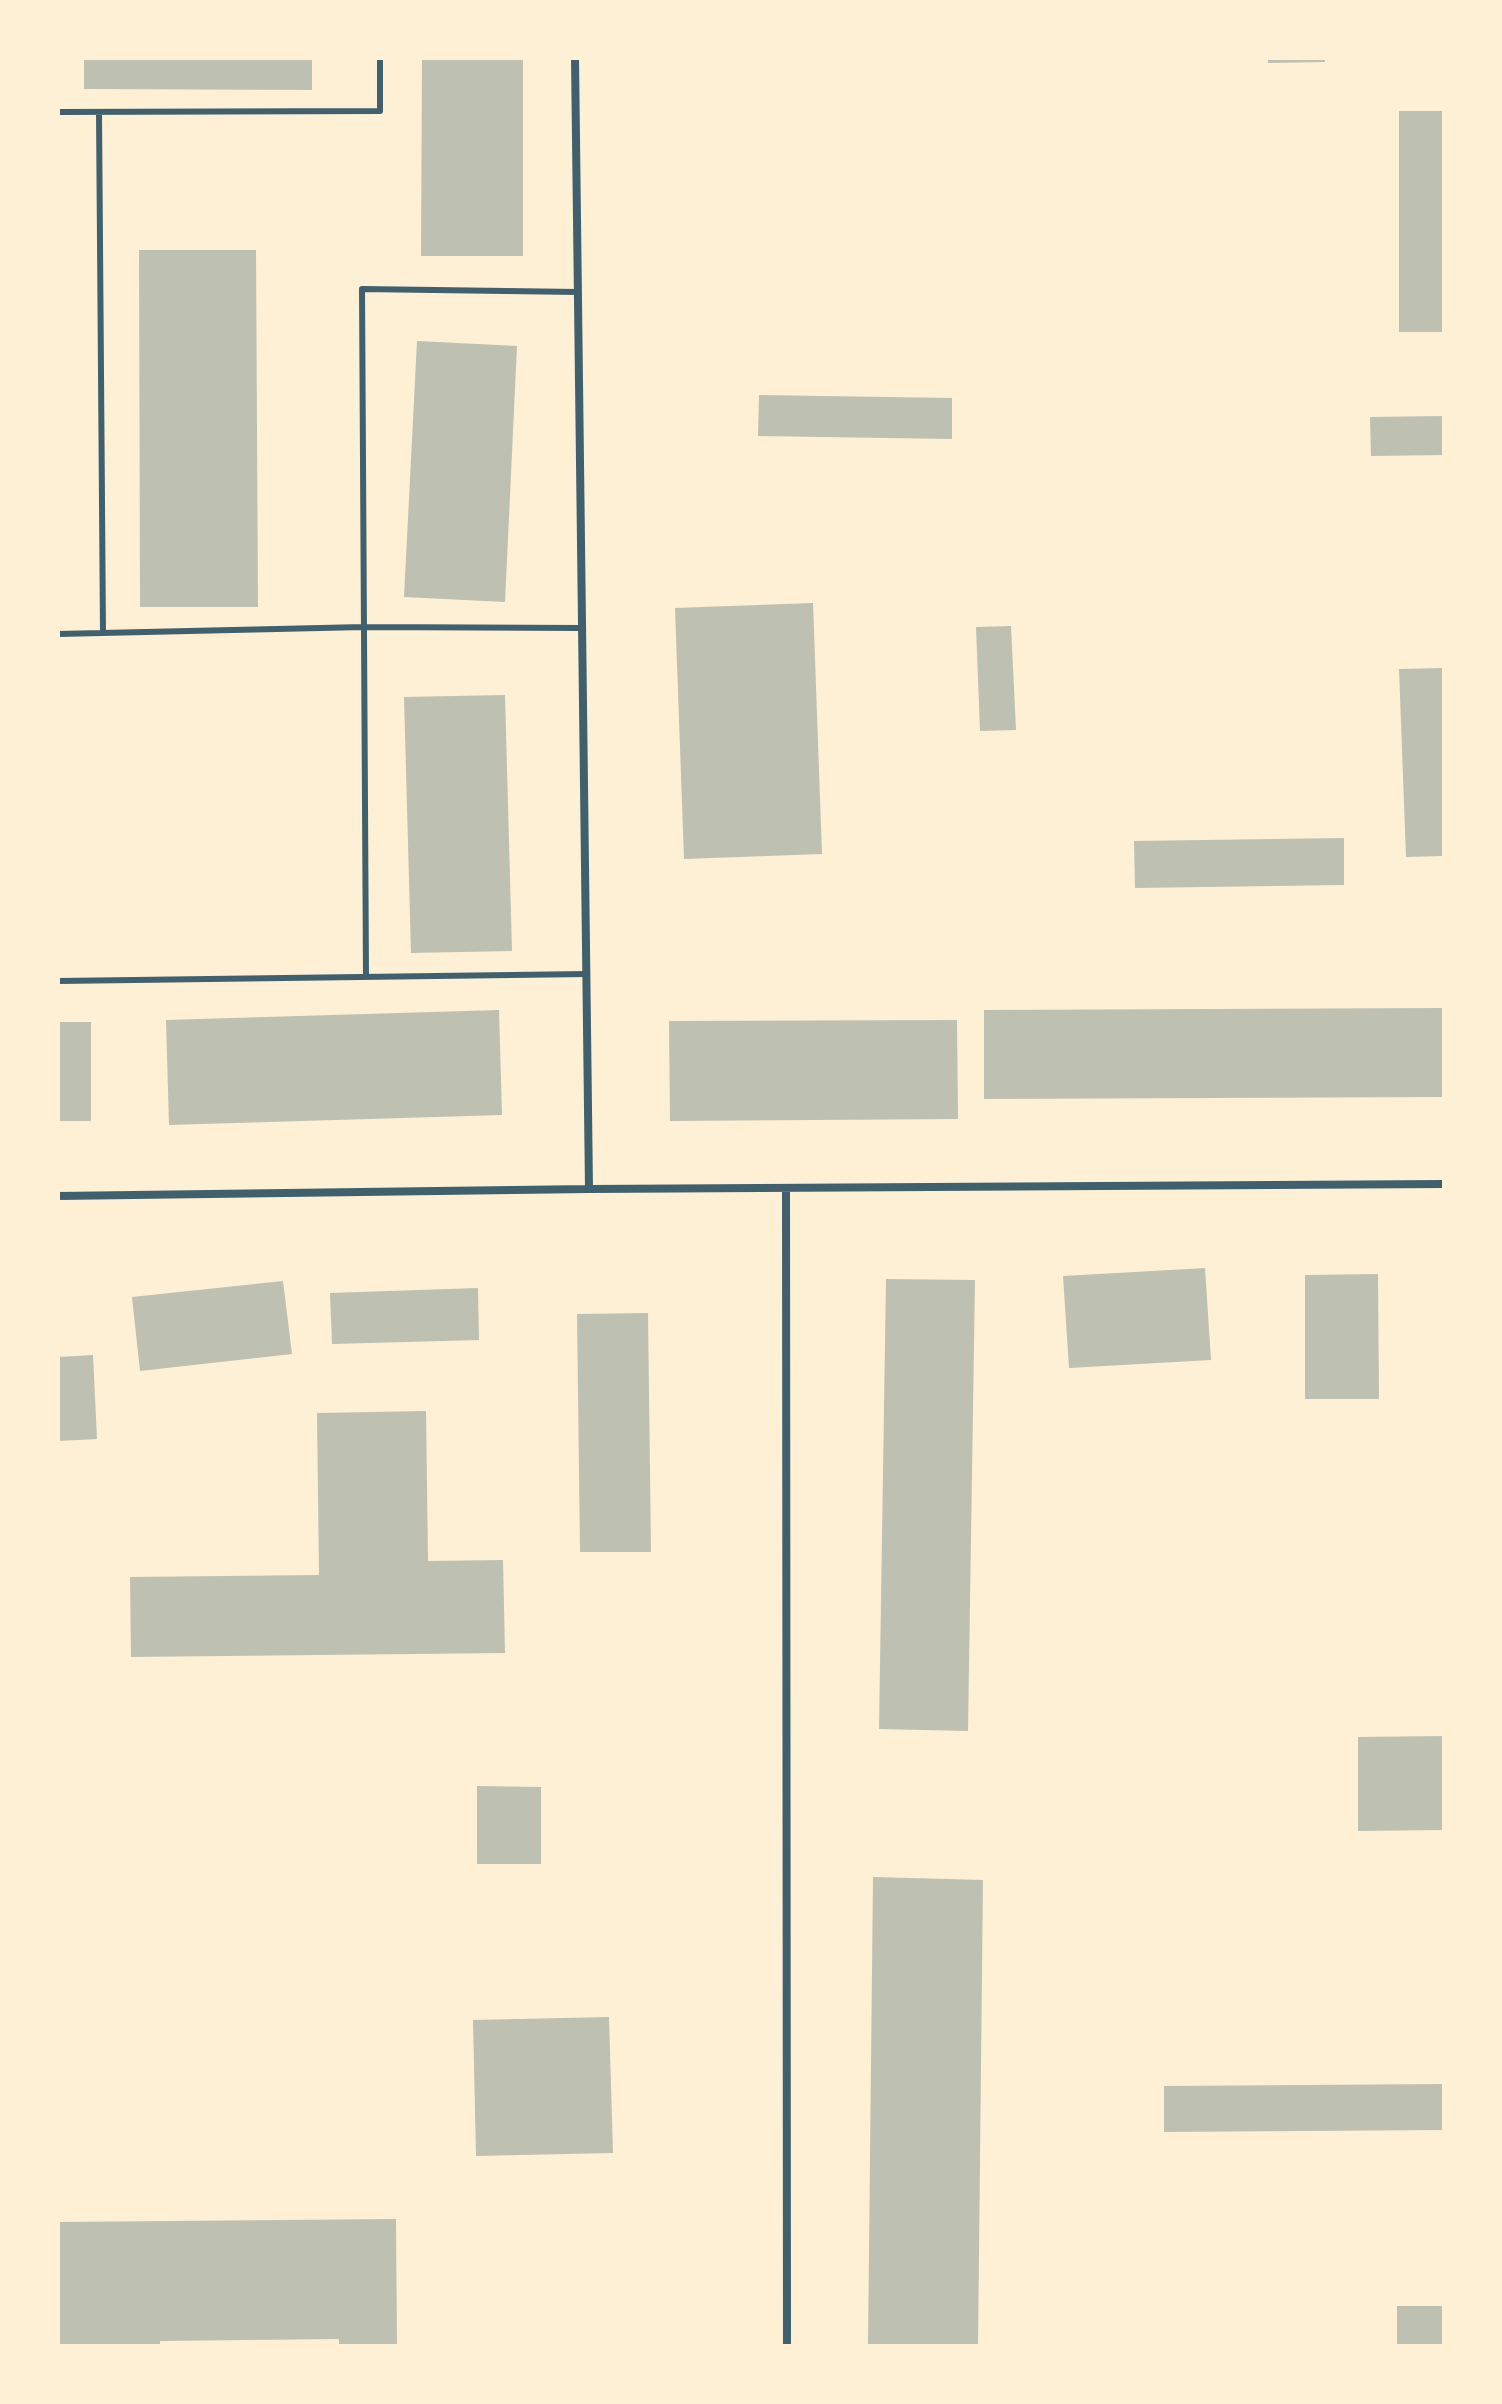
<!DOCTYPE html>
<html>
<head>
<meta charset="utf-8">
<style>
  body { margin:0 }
  #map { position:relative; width:1502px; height:2404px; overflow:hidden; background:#fdf0d5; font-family:"Roboto Condensed",sans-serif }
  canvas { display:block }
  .frame { position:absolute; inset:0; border:60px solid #fdf0d5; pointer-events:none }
</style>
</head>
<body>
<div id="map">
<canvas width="1502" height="2404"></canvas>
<div class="frame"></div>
</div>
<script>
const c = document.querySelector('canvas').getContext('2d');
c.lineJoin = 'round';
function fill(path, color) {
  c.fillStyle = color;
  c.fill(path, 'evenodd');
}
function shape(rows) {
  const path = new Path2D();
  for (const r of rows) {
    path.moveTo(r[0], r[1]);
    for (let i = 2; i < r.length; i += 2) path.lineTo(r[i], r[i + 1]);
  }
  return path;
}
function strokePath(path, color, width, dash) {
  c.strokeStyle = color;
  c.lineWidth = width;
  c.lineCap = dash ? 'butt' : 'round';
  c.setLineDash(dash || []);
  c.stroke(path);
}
fill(shape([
  [84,58,312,58,312,90,84,89],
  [422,58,523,58,523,256,421,256],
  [1268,58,1325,58,1325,62,1268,63],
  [1399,111,1444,111,1444,332,1399,332],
  [139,250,256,250,258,607,140,607],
  [417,341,517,346,505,602,404,597],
  [759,395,952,398,952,439,758,436],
  [1443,416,1444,455,1371,456,1370,417],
  [813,603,822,854,684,859,675,608],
  [1011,626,1016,730,980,731,976,627],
  [1444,668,1444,856,1406,857,1399,669],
  [505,695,512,951,411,953,404,697],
  [1344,838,1344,885,1135,888,1134,841],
  [1444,1008,1444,1097,984,1099,984,1010],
  [499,1010,502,1115,169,1125,166,1020],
  [957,1020,958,1119,670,1121,669,1021],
  [58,1022,91,1022,91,1121,58,1121],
  [1205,1268,1211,1360,1069,1368,1063,1276],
  [1378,1274,1379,1399,1305,1399,1305,1275],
  [886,1279,975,1280,968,1731,879,1729],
  [283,1281,292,1354,140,1371,132,1297],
  [478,1288,479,1340,332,1344,330,1293],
  [648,1313,651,1552,580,1552,577,1314],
  [93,1355,97,1439,58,1441,58,1357],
  [426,1411,428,1561,503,1560,505,1653,131,1657,130,1577,319,1575,317,1413],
  [1444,1736,1444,1830,1358,1831,1358,1737],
  [477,1786,541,1787,541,1864,477,1864],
  [873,1877,983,1880,978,2346,868,2346],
  [609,2017,613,2153,476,2156,473,2020],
  [1444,2084,1444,2130,1164,2132,1164,2086],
  [396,2219,397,2346,339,2346,339,2339,160,2341,160,2346,58,2346,58,2222],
  [1397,2306,1444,2306,1444,2346,1397,2346]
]), '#bec0b2');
strokePath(shape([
  [58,112,380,111,380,58],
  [99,112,103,633],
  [58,634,364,627,582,628],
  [366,977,362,289,578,292],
  [58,981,587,974]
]), '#3f606c', 6);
strokePath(shape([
  [575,58,589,1189],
  [786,1189,787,2346],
  [58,1196,589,1189,1444,1184]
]), '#3f606c', 8);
</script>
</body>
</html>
